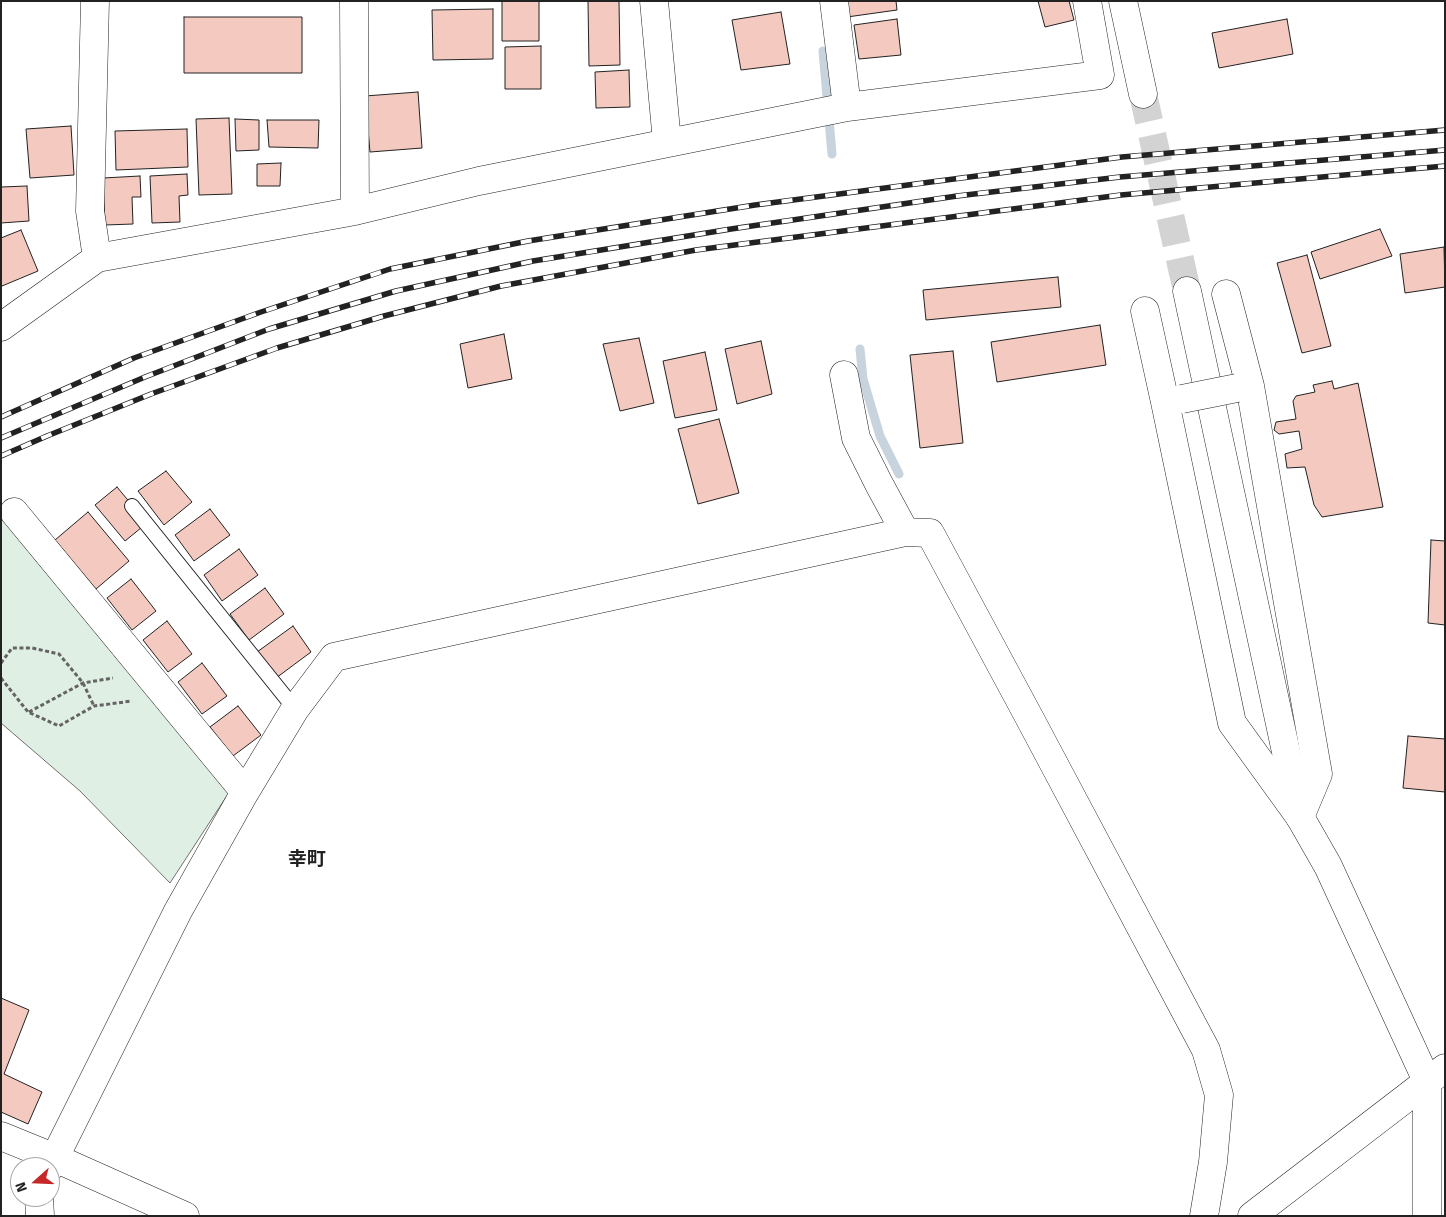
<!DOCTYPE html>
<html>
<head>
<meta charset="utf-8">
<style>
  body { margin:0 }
  #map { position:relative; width:1446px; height:1217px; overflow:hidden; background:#fff; font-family:"Fira Sans",sans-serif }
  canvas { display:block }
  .frame { position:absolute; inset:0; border:2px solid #222; pointer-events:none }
  .north { position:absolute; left:10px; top:1157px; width:50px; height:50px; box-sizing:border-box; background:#fff; border:1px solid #a7a7a7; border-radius:50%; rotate:250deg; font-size:14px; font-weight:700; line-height:20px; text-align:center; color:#222 }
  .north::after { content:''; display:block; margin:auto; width:18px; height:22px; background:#c62828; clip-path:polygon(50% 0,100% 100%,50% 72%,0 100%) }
</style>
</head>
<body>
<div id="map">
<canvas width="1446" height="1217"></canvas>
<div class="frame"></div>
<div class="north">N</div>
</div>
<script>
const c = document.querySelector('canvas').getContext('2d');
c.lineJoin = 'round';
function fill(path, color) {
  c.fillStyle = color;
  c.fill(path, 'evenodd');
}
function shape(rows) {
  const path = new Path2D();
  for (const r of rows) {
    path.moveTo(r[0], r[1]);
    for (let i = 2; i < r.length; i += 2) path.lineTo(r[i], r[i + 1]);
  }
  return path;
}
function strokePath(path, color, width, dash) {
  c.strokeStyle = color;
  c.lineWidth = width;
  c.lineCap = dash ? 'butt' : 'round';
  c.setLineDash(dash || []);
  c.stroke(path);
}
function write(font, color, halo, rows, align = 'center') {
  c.font = font + ' "Fira Sans","Noto Sans JP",sans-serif';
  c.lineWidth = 4;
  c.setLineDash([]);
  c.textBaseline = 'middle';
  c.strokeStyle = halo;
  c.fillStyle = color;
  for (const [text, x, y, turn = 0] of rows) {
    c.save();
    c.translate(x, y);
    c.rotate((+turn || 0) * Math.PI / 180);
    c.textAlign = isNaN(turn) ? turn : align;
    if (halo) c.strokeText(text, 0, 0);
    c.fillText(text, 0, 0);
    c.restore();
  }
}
const green = shape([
  [1,510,230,791,170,883,80,791,1,723,1,510]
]);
fill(green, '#e0efe3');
strokePath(green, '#6f6f6f', 1);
strokePath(shape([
  [823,51,832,154],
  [860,349,863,379,880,436,899,474]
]), '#c7d3dd', 9);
const building = shape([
  [502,1,539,1,539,41,502,41,502,1],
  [588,1,619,1,620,65,589,66,588,1],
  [846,1,896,1,897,10,847,17,846,1],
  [1038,1,1069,1,1074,20,1045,27,1038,1],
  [493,9,493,59,433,60,432,10,493,9],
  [781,12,790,64,741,70,732,20,781,12],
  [184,17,302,17,302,73,184,73,184,17],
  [897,19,901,55,859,59,854,25,897,19],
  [1287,19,1293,54,1219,68,1212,33,1287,19],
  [541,46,541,89,505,89,505,47,541,46],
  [629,70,630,107,596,108,595,72,629,70],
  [418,92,422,148,370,152,365,96,418,92],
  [229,118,232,194,199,195,196,119,229,118],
  [235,119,259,120,259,150,236,151,235,119],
  [267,120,319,120,318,148,269,147,267,120],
  [71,126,74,175,30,178,26,129,71,126],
  [187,129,188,167,116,170,115,131,187,129],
  [281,163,280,186,257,186,257,164,281,163],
  [187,174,188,195,179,196,180,222,152,223,150,176,187,174],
  [140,176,141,197,132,197,133,224,105,225,103,178,140,176],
  [27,186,29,221,1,223,1,187,27,186],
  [1380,229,1392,256,1320,279,1311,252,1380,229],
  [21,230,38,271,2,286,1,283,1,238,21,230],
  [1444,247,1445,287,1405,293,1400,254,1444,247],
  [1307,255,1331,346,1302,353,1277,263,1307,255],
  [1058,277,1061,307,926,320,923,290,1058,277],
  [1100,325,1106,365,997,382,991,342,1100,325],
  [504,334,512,379,468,388,460,344,504,334],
  [639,338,654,403,620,411,603,344,639,338],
  [761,341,772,394,737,404,725,349,761,341],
  [953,351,963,443,920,448,910,355,953,351],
  [705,352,717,410,675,418,663,361,705,352],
  [1332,381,1334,389,1358,383,1383,507,1322,517,1314,505,1305,467,1287,468,1285,454,1302,449,1299,431,1279,434,1274,430,1276,422,1296,419,1293,401,1296,396,1315,392,1313,385,1332,381],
  [719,419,739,493,698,504,678,429,719,419],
  [166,471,192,502,164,525,138,491,166,471],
  [117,487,147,523,125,541,95,505,117,487],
  [210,509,230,535,194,561,175,535,210,509],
  [88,512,129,561,96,589,55,540,88,512],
  [1431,540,1445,541,1445,625,1428,623,1431,540],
  [239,549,258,575,222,601,204,575,239,549],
  [131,579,156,611,132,630,107,598,131,579],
  [265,588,284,614,249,640,230,614,265,588],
  [167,621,192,654,168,672,143,640,167,621],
  [293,626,311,652,276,678,257,652,293,626],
  [202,663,227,696,202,714,178,682,202,663],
  [238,706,261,735,233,756,210,727,238,706],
  [1408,736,1445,739,1445,792,1403,788,1408,736],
  [1,998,29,1010,4,1074,42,1092,28,1124,1,1112,1,998]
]);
fill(building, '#f3c9c0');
strokePath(building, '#222', 1);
strokePath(shape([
  [1143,94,1187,291]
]), '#d3d3d3', 28, [28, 14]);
const service = shape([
  [132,506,295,709]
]);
const minor = shape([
  [95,1,90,211,97,258],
  [354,1,355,211],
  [654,1,667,142],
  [834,1,847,107],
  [1226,294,1250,386,1318,774,1300,817],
  [1145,311,1165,402,1232,723,1300,817],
  [1,327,97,258,355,211,479,181,847,107,1100,75,1087,1],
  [844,375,856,438,879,484,905,532,930,533,1029,717,1206,1050,1219,1095,1213,1162,1204,1216],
  [14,512,245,792],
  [1,1136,55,1158,185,1216],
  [50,1167,178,911,245,792,295,709,334,657,905,532],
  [39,1197,40,1216]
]);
const tertiary = shape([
  [1123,1,1143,94],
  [1187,291,1300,817,1328,866,1427,1081,1427,1216],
  [1252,1216,1445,1068]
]);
strokePath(service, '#222', 16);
strokePath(minor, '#222', 29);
strokePath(tertiary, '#222', 29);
strokePath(shape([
  [1,663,12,648,32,648,59,654,83,683,94,706],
  [1,678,28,712,59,726,94,706,132,701],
  [29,712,83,683,113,678]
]), '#646464', 3, [4, 2.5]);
strokePath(service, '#fff', 14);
strokePath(minor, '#fff', 28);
strokePath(tertiary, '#fff', 28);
const rail = shape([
  [1,417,134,358,261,312,390,269,528,241,755,205,1122,157,1445,130],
  [1,438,145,377,269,329,396,291,533,261,731,229,957,196,1120,177,1445,150],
  [1,456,47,436,151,394,277,348,384,316,501,286,696,250,1121,195,1445,166]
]);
strokePath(rail, '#222', 5.5);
strokePath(rail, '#fff', 4, [11]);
const minorBridge = shape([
  [1182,399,1237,388]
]);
strokePath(minorBridge, '#222', 29, []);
strokePath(minorBridge, '#fff', 28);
write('bold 19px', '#222', '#fff', [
  ["幸町",307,860]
]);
</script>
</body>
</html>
